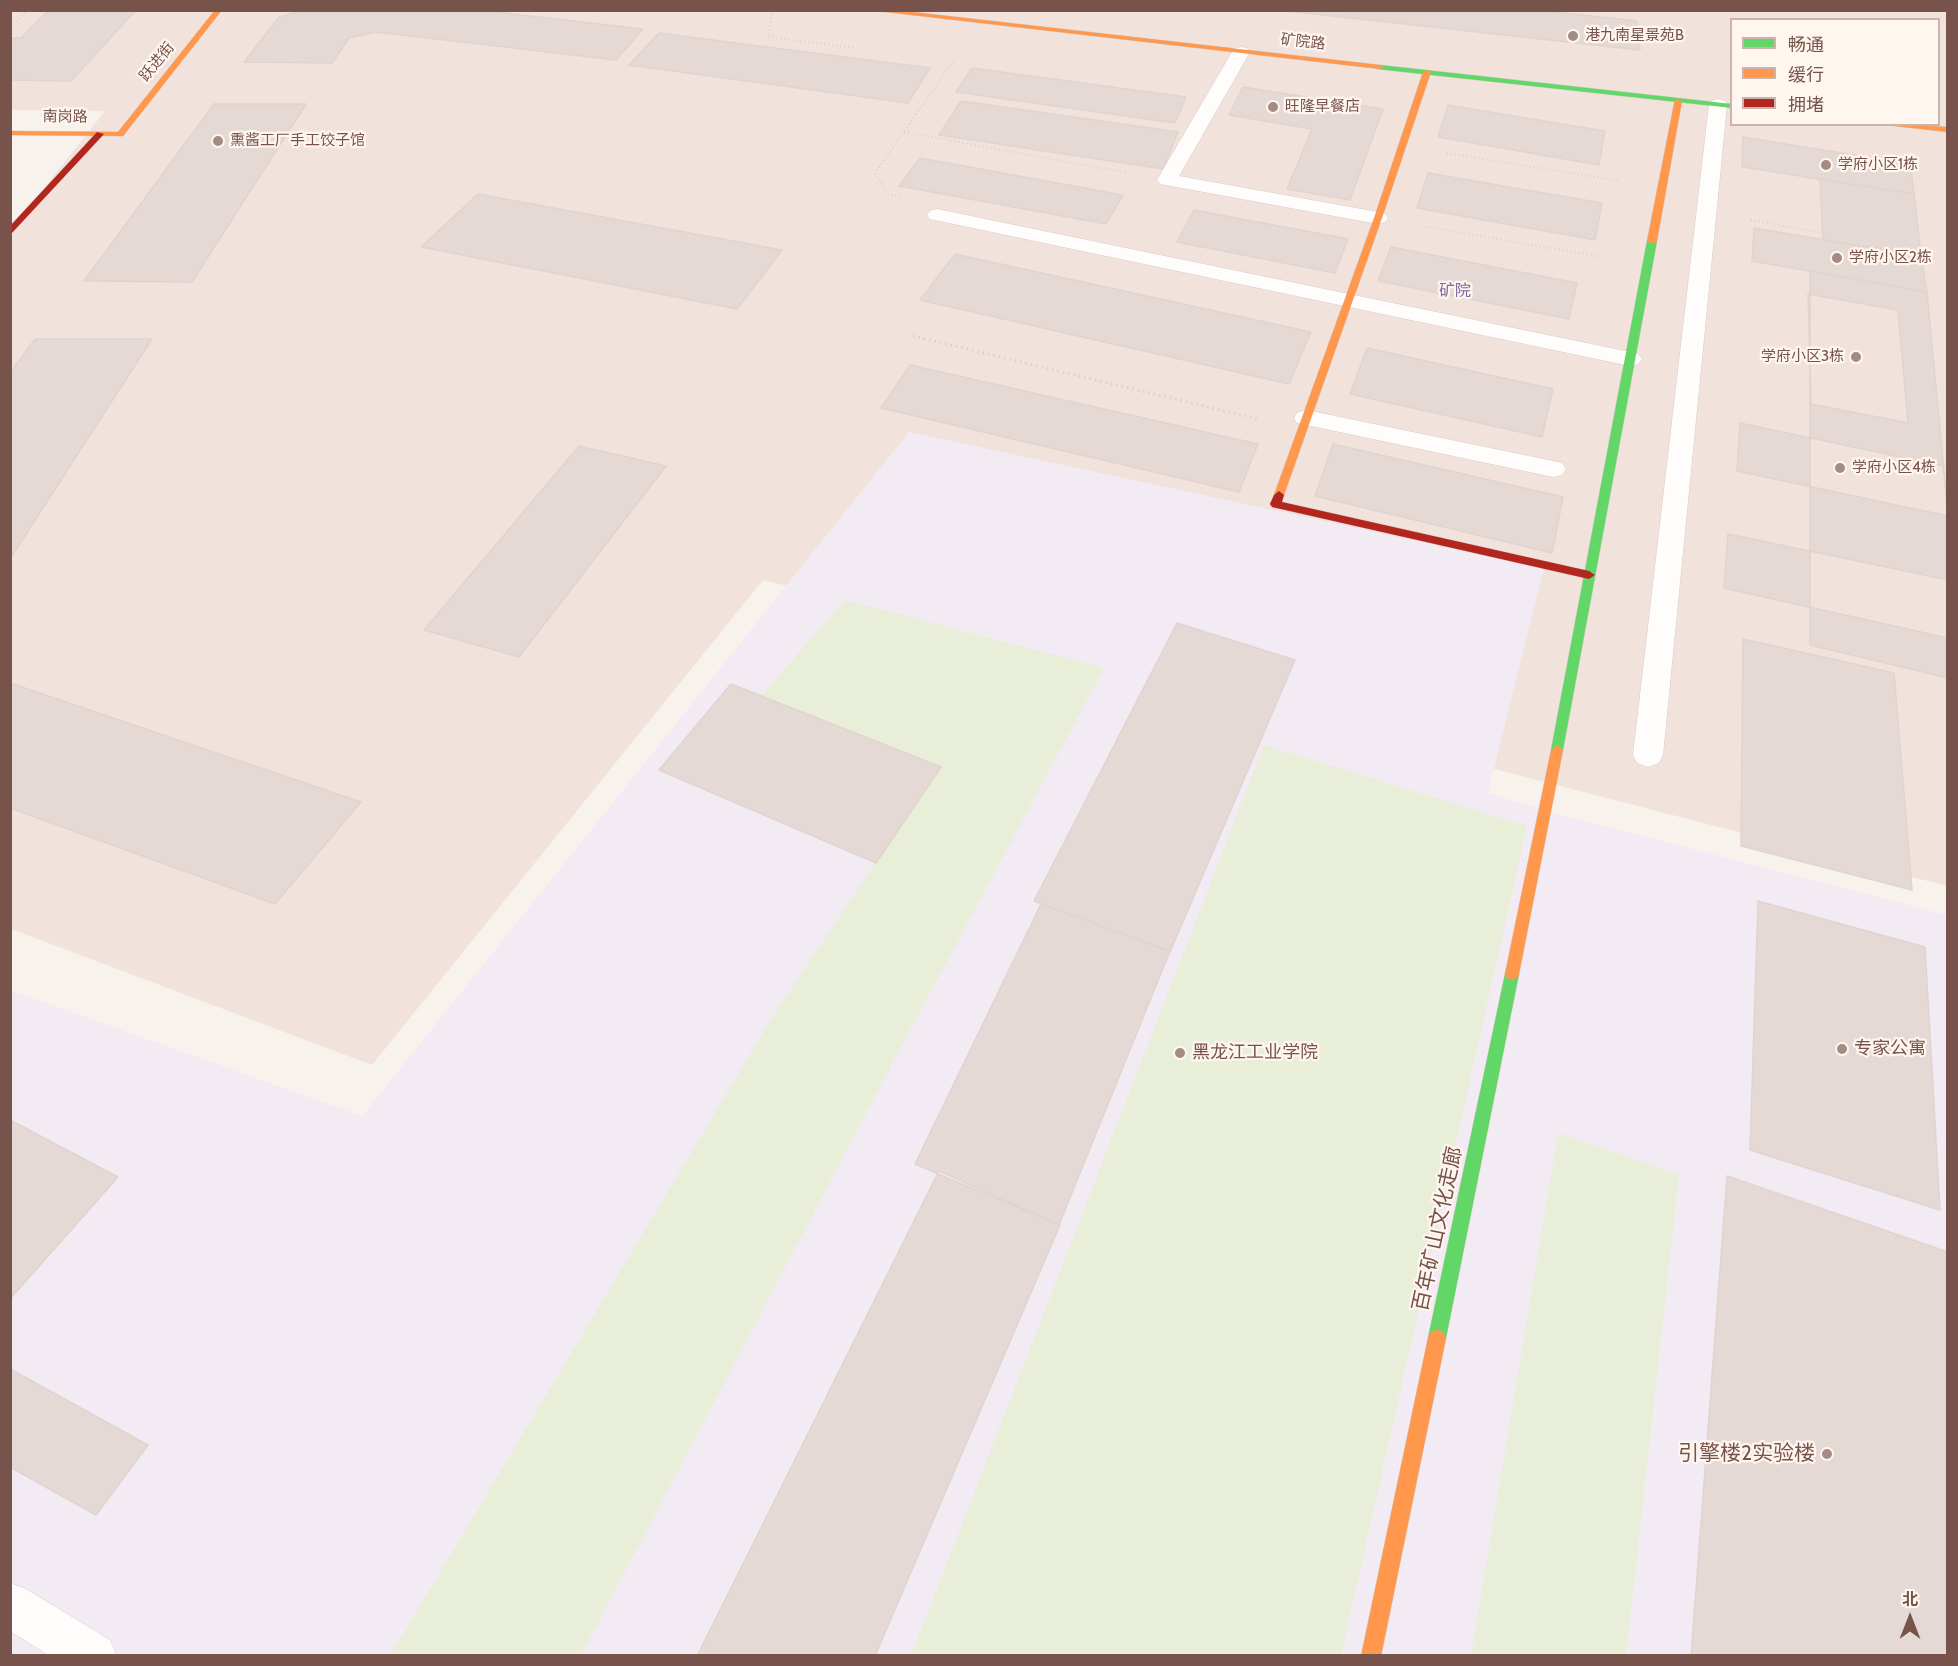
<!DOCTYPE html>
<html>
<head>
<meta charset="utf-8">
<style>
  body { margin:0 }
  #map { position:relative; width:1958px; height:1666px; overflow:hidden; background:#f8f2ed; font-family:Cabin,"Noto Sans SC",sans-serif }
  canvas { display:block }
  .frame { position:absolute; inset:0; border:12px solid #77534c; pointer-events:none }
  .legend { position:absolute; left:1730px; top:18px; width:210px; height:108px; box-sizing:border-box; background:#fff6f0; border:2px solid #c9b5ae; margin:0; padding:8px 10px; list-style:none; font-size:18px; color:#77534c }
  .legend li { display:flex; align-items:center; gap:12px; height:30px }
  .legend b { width:30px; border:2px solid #c9b5ae }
  .north { position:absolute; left:1880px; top:1588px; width:60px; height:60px; -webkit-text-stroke:4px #fff6f0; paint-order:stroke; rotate:0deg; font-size:16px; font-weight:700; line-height:24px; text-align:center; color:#77534c }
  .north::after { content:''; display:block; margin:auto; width:21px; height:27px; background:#77534c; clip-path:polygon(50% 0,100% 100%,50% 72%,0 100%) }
</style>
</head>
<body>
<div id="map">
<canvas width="1958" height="1666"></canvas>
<div class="frame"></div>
<ul class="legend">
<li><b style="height:8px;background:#63d668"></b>畅通</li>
<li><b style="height:8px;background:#ff974d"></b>缓行</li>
<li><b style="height:8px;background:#b3261e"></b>拥堵</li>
</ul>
<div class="north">北</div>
</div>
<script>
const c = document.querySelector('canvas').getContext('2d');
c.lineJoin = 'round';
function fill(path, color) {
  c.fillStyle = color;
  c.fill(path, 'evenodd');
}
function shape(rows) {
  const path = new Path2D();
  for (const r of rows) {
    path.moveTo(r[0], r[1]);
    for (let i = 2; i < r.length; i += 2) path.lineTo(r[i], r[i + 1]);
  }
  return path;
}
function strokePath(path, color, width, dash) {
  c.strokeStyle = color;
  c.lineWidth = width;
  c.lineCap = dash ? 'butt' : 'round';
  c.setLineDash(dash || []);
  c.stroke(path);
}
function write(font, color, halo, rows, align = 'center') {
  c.font = font + ' Cabin,"Noto Sans SC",sans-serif';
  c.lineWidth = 4.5;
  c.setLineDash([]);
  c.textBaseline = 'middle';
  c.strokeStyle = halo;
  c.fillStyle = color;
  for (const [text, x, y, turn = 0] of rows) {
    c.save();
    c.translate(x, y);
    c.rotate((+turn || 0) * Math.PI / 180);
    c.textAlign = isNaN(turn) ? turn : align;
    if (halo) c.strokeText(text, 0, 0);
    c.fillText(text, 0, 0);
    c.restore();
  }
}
fill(shape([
  [11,11,1947,11,1947,886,763,580,372,1065,11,929,10,231,105,111,11,110],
  [1732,20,1938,20,1938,124,1732,124]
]), '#f1e3db');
fill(shape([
  [909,432,1544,568,1488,793,1546,811,1947,915,1947,1655,11,1655,10,990,362,1116]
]), '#f2ebf4');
fill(shape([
  [845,600,1104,668,892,1064,581,1655,390,1656,773,1016,940,767,761,696],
  [1264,745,1527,826,1341,1655,911,1656],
  [1558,1133,1679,1175,1626,1655,1471,1655]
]), '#e9eed8');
const building = shape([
  [49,10,136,10,71,81,10,80,10,38,21,38,49,10],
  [305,10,478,10,643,29,616,60,376,32,349,38,332,63,244,62,279,17,305,10],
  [1278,10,1536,10,1637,21,1640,50,1278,10],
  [659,33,930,68,908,103,629,65,659,33],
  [972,68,1186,97,1175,123,956,92,972,68],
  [1243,87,1383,109,1350,200,1287,189,1312,129,1229,115,1243,87],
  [961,101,1178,132,1163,169,939,135,961,101],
  [214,104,306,104,192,282,84,281,214,104],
  [1448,105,1605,131,1599,165,1438,137,1448,105],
  [1743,137,1910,164,1914,194,1742,167,1743,137],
  [920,158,1123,195,1106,224,899,186,920,158],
  [1428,173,1602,203,1595,240,1417,208,1428,173],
  [1820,179,1914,194,1921,256,1823,240,1820,179],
  [478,194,782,250,737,309,421,247,478,194],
  [1194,210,1348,239,1335,273,1177,242,1194,210],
  [1754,228,1921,256,1927,292,1752,261,1754,228],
  [1391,247,1577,283,1569,319,1378,281,1391,247],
  [955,254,1311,332,1289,384,920,300,955,254],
  [1810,271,1927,292,1948,513,1948,678,1810,645,1810,271],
  [1808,294,1898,310,1908,423,1811,404,1808,294],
  [35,339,152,339,10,559,10,373,35,339],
  [1367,348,1553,389,1542,437,1350,394,1367,348],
  [910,365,1258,444,1239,492,881,408,910,365],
  [1740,423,1943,466,1948,516,1737,471,1740,423],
  [1333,444,1563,497,1552,553,1315,496,1333,444],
  [579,446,666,466,519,657,424,630,579,446],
  [1728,534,1948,580,1948,638,1724,588,1728,534],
  [1177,623,1295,660,1170,952,1034,901,1177,623],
  [1743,639,1894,673,1912,890,1741,846,1743,639],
  [10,683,361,802,275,904,10,808,10,683],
  [731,684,941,767,876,863,659,770,731,684],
  [1758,901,1925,947,1940,1210,1750,1150,1758,901],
  [1041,904,1170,951,1059,1225,915,1164,1041,904],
  [10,1120,118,1177,10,1299,10,1120],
  [939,1171,1060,1225,875,1656,697,1656,939,1171],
  [1727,1176,1948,1252,1948,1656,1691,1656,1727,1176],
  [10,1369,148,1445,96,1515,10,1467,10,1369]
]);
fill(building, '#e5d9d5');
strokePath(building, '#e1d4cf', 1.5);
const lane = shape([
  [1241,47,1247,48,1250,52,1179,176,1378,212,1385,214,1388,218,1385,222,1378,224,1160,184,1157,180,1232,52,1235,48,1241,47],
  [1718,99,1725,101,1727,105,1663,755,1659,763,1648,767,1637,763,1633,755,1709,105,1711,101,1718,99],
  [937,209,1630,352,1638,354,1642,359,1638,364,1630,366,930,219,927,215,930,211,937,209],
  [1306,410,1553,461,1562,463,1566,469,1562,475,1553,477,1297,423,1294,418,1297,413,1306,410],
  [10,1583,26,1589,110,1640,117,1656,50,1656,10,1631,10,1583]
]);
const fast = shape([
  [1380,65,1732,104,1732,108,1377,69,1377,65,1380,65],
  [1652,238,1657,241,1563,750,1557,755,1551,750,1647,241,1652,238],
  [1512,968,1517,970,1519,974,1446,1338,1443,1344,1437,1347,1431,1344,1428,1338,1505,974,1507,970,1512,968]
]);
const slow = shape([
  [215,10,222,10,123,136,10,135,10,131,118,132,215,10],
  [868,10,895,10,1380,65,1384,67,1380,69,868,10],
  [1427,70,1431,72,1382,218,1284,495,1279,499,1275,498,1274,495,1374,218,1423,72,1427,70],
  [1675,99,1682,101,1657,241,1652,244,1647,241,1675,99],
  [1890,124,1948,127,1948,132,1894,126,1890,124],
  [1557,745,1563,750,1519,974,1517,978,1512,980,1507,978,1505,974,1551,750,1557,745],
  [1437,1329,1443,1332,1446,1338,1381,1656,1361,1656,1428,1338,1431,1332,1437,1329]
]);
const jam = shape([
  [97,132,104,134,10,235,10,226,97,132],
  [1279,491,1284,495,1282,502,1589,571,1595,575,1589,579,1272,507,1270,504,1274,495,1279,491]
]);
strokePath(lane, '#d7cdca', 1);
strokePath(fast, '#d8cdc9', 1);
strokePath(slow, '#d8cdc9', 1);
strokePath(jam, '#d8cdc9', 1);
strokePath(shape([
  [773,10,768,37,855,48],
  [10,27,28,10],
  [904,132,1128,173],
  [1447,153,1620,181],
  [900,197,888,194,875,173,954,60],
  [1751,220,1823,233],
  [1421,226,1603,257]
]), '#dad0ce', 2, [1, 3]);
strokePath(shape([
  [913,336,1258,419]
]), '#dad0ce', 3, [1.5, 4]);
fill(lane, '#fefdfc');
fill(fast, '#63d668');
fill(slow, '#ff974d');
fill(jam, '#b3261e');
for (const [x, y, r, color] of [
  [1573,36,6,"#a48b84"],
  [1273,107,6,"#a48b84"],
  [218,141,6,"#a48b84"],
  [1826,165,6,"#a48b84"],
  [1837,258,6,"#a48b84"],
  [1856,357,6,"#a48b84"],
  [1840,468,6,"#a48b84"],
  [1842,1049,6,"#a48b84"],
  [1180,1053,6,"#a48b84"],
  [1827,1454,6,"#a48b84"]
]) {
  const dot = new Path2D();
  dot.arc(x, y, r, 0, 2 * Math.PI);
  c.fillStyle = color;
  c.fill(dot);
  strokePath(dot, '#fff6f0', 2);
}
write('15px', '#77534c', '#fff6f0', [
  ["港九南星景苑B",1585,36],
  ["旺隆早餐店",1285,107],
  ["熏酱工厂手工饺子馆",230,141],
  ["学府小区1栋",1838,165],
  ["学府小区2栋",1849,258],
  ["学府小区3栋",1844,357,"right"],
  ["学府小区4栋",1852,468]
], 'left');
write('15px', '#77534c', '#fff6f0', [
  ["矿院路",1303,42,6],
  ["跃进街",157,62,-51],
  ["南岗路",65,117,1]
]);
write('16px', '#7f689a', '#fff6f0', [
  ["矿院",1455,291]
]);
write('18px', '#77534c', '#fff6f0', [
  ["专家公寓",1854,1049],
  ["黑龙江工业学院",1192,1053]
], 'left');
write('21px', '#77534c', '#fff6f0', [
  ["百年矿山文化走廊",1438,1229,-78]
]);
write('21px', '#77534c', '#fff6f0', [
  ["引擎楼2实验楼",1815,1454]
], 'right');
</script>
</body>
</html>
